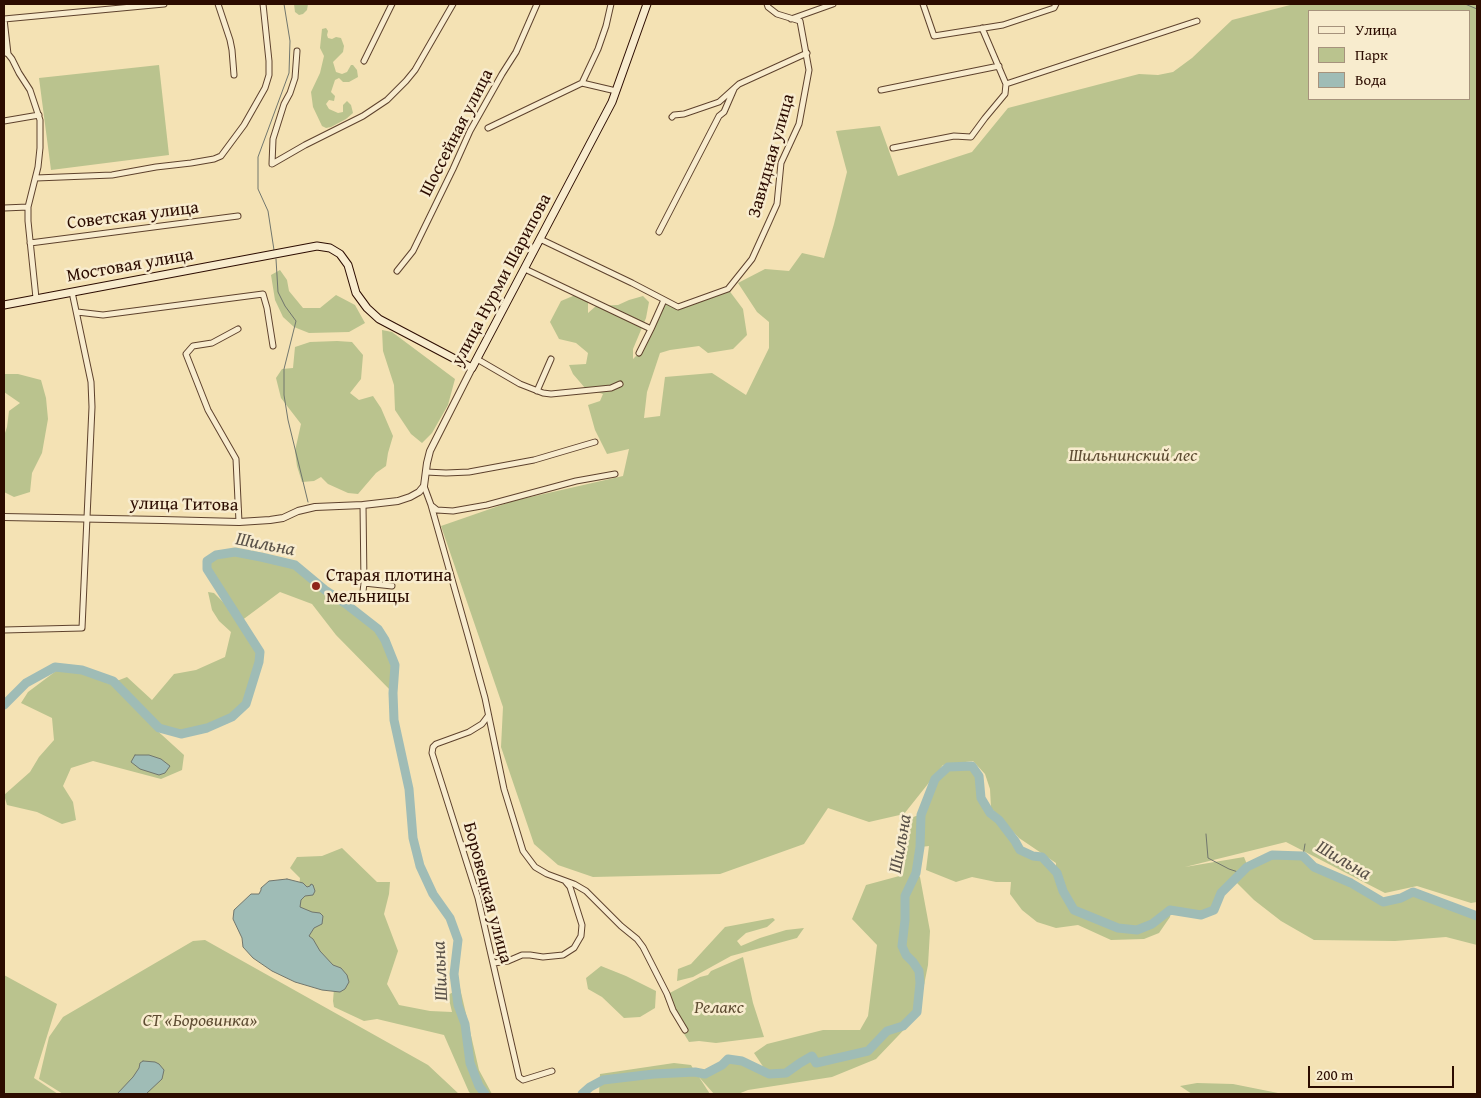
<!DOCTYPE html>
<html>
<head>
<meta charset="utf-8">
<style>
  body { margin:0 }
  #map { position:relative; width:1481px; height:1098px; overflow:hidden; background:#f4e2b4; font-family:"Gentium Book Plus",serif }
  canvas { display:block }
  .frame { position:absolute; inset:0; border:5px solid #2c0c00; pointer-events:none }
  .legend { position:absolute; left:1308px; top:10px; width:162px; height:90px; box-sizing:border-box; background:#f8ecce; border:1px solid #a6927c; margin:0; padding:6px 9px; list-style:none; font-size:15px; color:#2c0c00 }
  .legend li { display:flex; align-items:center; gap:10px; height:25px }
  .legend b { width:25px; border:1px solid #a6927c }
  .scale { position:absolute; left:1308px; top:1066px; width:146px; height:22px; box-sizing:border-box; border:2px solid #2c0c00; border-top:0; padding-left:6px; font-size:15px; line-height:18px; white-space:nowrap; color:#2c0c00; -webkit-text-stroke:4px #f8ecce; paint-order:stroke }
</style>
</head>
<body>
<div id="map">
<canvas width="1481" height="1098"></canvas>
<div class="frame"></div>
<ul class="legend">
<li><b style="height:6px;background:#f8ecce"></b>Улица</li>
<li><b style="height:14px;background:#bac38e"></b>Парк</li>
<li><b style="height:14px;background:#9fbcb6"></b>Вода</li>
</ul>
<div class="scale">200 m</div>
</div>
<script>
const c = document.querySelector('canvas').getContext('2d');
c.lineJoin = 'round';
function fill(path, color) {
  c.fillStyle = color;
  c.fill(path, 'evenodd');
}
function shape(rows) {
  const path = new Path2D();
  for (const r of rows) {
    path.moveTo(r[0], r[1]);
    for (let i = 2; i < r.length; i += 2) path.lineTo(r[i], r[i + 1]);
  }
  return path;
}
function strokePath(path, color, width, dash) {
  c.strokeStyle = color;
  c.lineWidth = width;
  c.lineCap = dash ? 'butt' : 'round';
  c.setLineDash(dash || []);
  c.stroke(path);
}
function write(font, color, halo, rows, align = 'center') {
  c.font = font + ' "Gentium Book Plus",serif';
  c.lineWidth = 5;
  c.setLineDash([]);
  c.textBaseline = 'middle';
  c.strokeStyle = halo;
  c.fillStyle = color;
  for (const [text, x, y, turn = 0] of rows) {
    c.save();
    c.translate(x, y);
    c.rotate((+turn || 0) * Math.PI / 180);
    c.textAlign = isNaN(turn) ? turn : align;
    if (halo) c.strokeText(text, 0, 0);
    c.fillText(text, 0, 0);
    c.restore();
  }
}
fill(shape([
  [294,4,308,4,307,10,303,14,299,15,295,12],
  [1294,4,1477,4,1477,902,1471,903,1417,886,1385,893,1286,842,1185,867,1244,857,1248,867,1272,855,1303,856,1314,867,1351,883,1383,902,1401,898,1413,892,1477,916,1477,945,1446,937,1395,941,1314,940,1281,921,1254,900,1234,880,1221,893,1214,910,1201,915,1171,910,1170,917,1159,933,1144,939,1111,940,1078,925,1056,928,1037,922,1022,910,1010,894,1011,882,996,882,972,877,956,882,926,870,929,846,921,847,916,873,920,877,930,931,928,965,918,1015,876,1059,832,1077,748,1090,738,1094,714,1094,699,1077,710,1094,599,1094,600,1074,674,1063,691,1065,695,1072,705,1074,722,1065,728,1059,742,1061,768,1074,754,1053,767,1044,823,1030,860,1030,868,1016,877,945,852,919,866,885,903,875,901,822,921,814,935,779,948,767,972,766,979,776,981,798,990,813,999,820,1015,841,1020,850,1033,856,1042,857,1056,872,1056,863,1019,838,991,808,990,789,985,774,973,761,943,765,904,814,869,822,828,808,804,844,720,874,593,877,558,865,534,844,501,747,503,707,441,526,513,501,623,476,629,449,607,454,595,430,588,405,600,401,603,394,585,388,573,374,569,365,586,364,588,353,576,343,559,339,550,322,561,301,573,296,588,295,588,313,596,306,618,305,629,300,643,296,649,302,646,318,633,349,633,359,640,352,664,300,678,307,728,289,743,309,747,335,733,349,708,353,699,346,670,350,660,353,647,392,644,418,660,416,665,377,712,373,746,395,769,348,769,322,757,312,738,283,765,269,789,271,802,253,824,258,834,224,847,172,836,131,880,126,898,176,972,152,1008,108,1139,74,1158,75,1173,72,1192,58,1232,20],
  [1310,11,1470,11,1470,99,1310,99],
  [326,28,328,31,327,35,328,38,332,39,336,37,341,38,344,46,343,52,333,62,336,72,342,74,347,72,351,65,353,65,357,70,358,77,349,82,343,82,339,78,335,80,331,92,335,96,334,101,329,100,326,104,329,109,338,113,343,112,343,105,347,101,351,105,353,113,346,119,331,127,326,128,322,126,313,107,311,92,320,73,324,56,320,48,322,29],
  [159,65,169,155,51,170,39,78],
  [280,270,287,280,289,291,303,308,320,308,336,295,355,305,365,323,349,332,309,333,294,327,283,317,275,300,271,275],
  [382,330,392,332,455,379,448,405,432,433,422,443,411,434,395,410,394,385,383,351],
  [337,341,352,342,363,355,361,379,350,393,359,400,373,396,381,408,393,436,388,453,386,466,376,473,358,494,348,493,328,484,321,477,314,481,302,482,297,466,295,451,301,424,281,398,276,378,282,369,293,368,295,347,310,342],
  [4,374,18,374,41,380,46,398,48,419,42,453,32,473,30,492,14,497,4,492,4,436,7,427,9,411,20,403,4,392],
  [235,552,261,557,295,565,325,590,346,604,378,629,385,640,395,665,393,693,336,635,312,604,280,592,241,621,246,622,259,662,252,697,228,723,195,735,174,734,151,725,184,755,182,770,161,779,93,761,71,768,63,786,73,802,76,820,62,824,37,812,7,805,4,795,30,772,39,757,54,740,52,718,21,703,28,692,60,668,87,672,109,684,127,677,152,700,174,674,196,670,225,657,231,632,219,621,212,610,208,592,214,593,238,617,212,578,207,569,207,561,216,555],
  [342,848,377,882,390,882,389,894,384,914,398,951,387,984,399,1005,430,1011,452,1012,448,995,460,988,479,1070,492,1094,471,1094,469,1092,444,1035,377,1019,364,1021,334,1007,333,1001,335,976,310,945,297,904,300,878,290,868,297,857,322,856],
  [773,918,775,920,767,927,746,933,737,941,741,946,760,938,786,930,804,928,797,938,731,956,693,977,677,981,678,969,691,964,725,927],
  [205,940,428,1065,459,1094,63,1094,39,1079,49,1037,63,1017,193,941],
  [743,957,753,1003,764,1037,716,1043,699,1041,689,1042,675,1019,664,996,700,977,708,975,711,971],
  [601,966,626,976,656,991,655,1008,640,1017,624,1018,602,997,588,989,586,978],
  [4,975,57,1004,34,1078,58,1094,4,1094],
  [1197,1083,1233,1084,1283,1094,1192,1094,1180,1086]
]), '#bac38e');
const water = shape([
  [135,755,149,755,161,759,170,766,165,773,159,775,140,769,131,762,135,755],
  [287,879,303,883,307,887,310,886,311,884,313,885,315,891,313,895,305,896,301,900,300,907,312,912,320,913,323,916,322,924,314,928,309,936,313,939,320,951,333,965,341,968,347,975,349,982,345,989,340,992,322,990,295,982,272,971,253,958,243,947,242,938,233,919,234,910,251,894,259,894,261,890,261,888,269,881,287,879],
  [143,1061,155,1062,159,1064,164,1070,162,1079,146,1094,117,1094,133,1077,139,1068,140,1063,143,1061]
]);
fill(water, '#9fbcb6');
strokePath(water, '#71766d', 1);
strokePath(shape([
  [1465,4,1477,9],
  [274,250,268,211,258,189,258,157,289,73,290,41,284,4],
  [276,259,278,292,285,306,296,321,284,369,284,395,288,420,308,502],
  [1206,834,1208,858,1229,869,1241,873],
  [1303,856,1305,844]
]), '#71766d', 1);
strokePath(shape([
  [4,705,26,683,55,667,82,670,113,681,159,728,181,734,207,728,232,717,246,704,259,662,260,652,207,569,207,561,216,555,235,552,261,557,295,565,325,590,346,604,378,629,385,640,395,665,393,693,394,720,409,789,413,838,420,866,433,894,450,918,458,940,454,974,458,1005,465,1024,470,1063,479,1086,485,1094],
  [582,1094,590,1087,603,1080,654,1074,695,1072,705,1074,722,1065,728,1059,742,1061,769,1074,786,1073,800,1063,812,1056,816,1063,868,1051,887,1031,903,1026,917,1012,920,983,919,971,913,962,906,955,902,946,905,920,905,896,916,873,920,847,921,815,935,779,948,767,972,766,979,776,981,798,990,813,999,820,1015,841,1020,850,1033,856,1042,857,1057,873,1063,891,1074,910,1118,928,1137,930,1152,924,1170,910,1201,915,1214,910,1221,893,1247,867,1272,855,1303,856,1314,867,1351,883,1383,902,1401,898,1413,892,1477,916]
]), '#9fbcb6', 9);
const minor = shape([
  [218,4,230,40,232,50,234,75],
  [923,4,934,36,1003,25,1054,8,1056,4],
  [791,19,833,4],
  [297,51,295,78,290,93,284,104,273,139,272,164,305,145,363,116,387,100,406,81,415,70,453,4],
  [4,52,8,54,4,19,164,4],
  [8,54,12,59,19,73,30,90,40,120,40,148,38,167,28,207,28,221,36,298],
  [364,61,392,4],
  [582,83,598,49,606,26,611,4],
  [1006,84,1197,21],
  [881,90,999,66],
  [672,117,674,115,684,114,719,102,739,84,807,53],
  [4,121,39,115],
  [488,128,582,83,616,91],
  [893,148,954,136,971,137,985,118,1005,94,1006,84,982,28],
  [36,178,112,175,156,167,191,163,214,159,221,156,244,125,265,88,269,75,269,61,263,4],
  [4,208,28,207],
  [659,232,719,116,724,112,734,89],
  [540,239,632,283,678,307,728,289,752,259,777,204,781,163,799,124,809,70,800,21,777,14,768,7,767,4],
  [30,243,238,216],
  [525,269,651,329,664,300],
  [397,271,413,251,453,169,470,131,502,74,516,52,537,4],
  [77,312,103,315,263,294,267,308,273,346],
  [238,329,212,343,193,346,186,354,208,410,236,459,239,522],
  [639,353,651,329],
  [477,359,520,384,543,393,551,394,611,388,620,384],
  [537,391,551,359],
  [426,472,446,473,469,472,534,460,595,442],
  [424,486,431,505,468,636,485,698,504,789,523,851,535,867,547,874,574,884,586,891,621,926,637,939,643,947,667,994,673,1010,685,1030],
  [432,506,437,510,453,511,487,505,576,481,615,474],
  [364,583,392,586],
  [362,600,364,583,363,505],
  [4,630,82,628,92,407,91,382,72,292],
  [488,716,482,724,469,732,436,744,433,747,432,753,478,898,519,1077,523,1080,552,1071],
  [494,963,508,961,522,955,530,955,543,957,563,955,574,948,581,936,582,925,570,887,565,881]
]);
const tertiary = shape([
  [4,517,162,520,239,522,270,520,283,518,298,511,315,507,363,505,398,501,410,497,419,492,424,486,427,463,430,451,472,368]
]);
const secondary = shape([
  [4,305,317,246,330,248,340,254,348,265,356,293,367,308,379,319,472,368,612,102,647,4]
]);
strokePath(minor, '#5e422d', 7);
strokePath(tertiary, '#5e422d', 8);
strokePath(secondary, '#2c0c00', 9);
strokePath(minor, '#f8ecce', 5);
strokePath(tertiary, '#f8ecce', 6);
strokePath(secondary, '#f8ecce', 7);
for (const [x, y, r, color] of [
  [316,586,5,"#8f2418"]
]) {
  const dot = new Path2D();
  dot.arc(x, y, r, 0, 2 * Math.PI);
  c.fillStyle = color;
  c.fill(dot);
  strokePath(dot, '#f8ecce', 2);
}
write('18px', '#2c0c00', '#f8ecce', [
  ["Шоссейная улица",457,133,-63],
  ["Завидная улица",772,156,-74],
  ["Советская улица",133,216,-7],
  ["Мостовая улица",130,266,-10],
  ["улица Нурми Шарипова",502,280,-62],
  ["улица Титова",184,505,1],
  ["Боровецкая улица",487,893,75]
]);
write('italic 18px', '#5e4c32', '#f8ecce', [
  ["Шильнинский лес",1133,456],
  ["Релакс",719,1008],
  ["СТ «Боровинка»",200,1021]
]);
write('18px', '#2c0c00', '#f8ecce', [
  ["Старая плотина",326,576],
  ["мельницы",326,597]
], 'left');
write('italic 19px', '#5a5249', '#f8ecce', [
  ["Шильна",265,545,11],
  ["Шильна",901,844,-80],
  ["Шильна",1343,861,30],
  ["Шильна",441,971,-93]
]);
</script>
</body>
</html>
